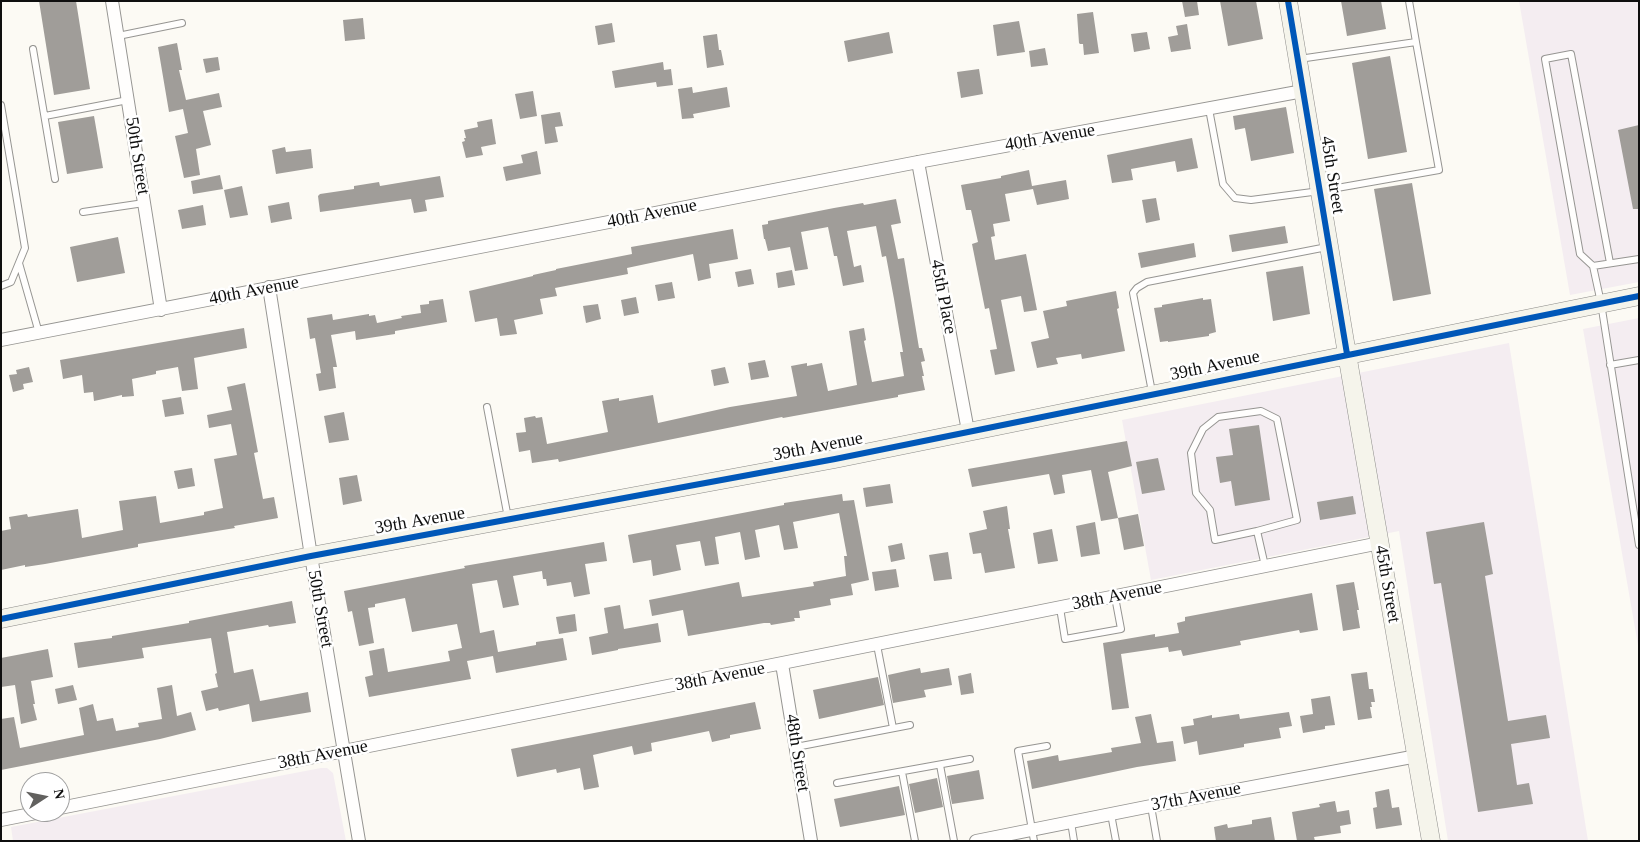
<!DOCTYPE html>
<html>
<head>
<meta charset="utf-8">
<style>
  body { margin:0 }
  #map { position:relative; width:1640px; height:842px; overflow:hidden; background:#fcfaf4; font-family:"Times New Roman",serif }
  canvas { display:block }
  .frame { position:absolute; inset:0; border:2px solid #0f0f0f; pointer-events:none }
  .north { position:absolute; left:20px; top:772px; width:50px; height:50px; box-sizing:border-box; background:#fff; border:1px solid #9f9f9f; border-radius:50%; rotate:79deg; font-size:14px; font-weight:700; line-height:20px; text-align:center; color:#0f0f0f }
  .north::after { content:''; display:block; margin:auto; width:18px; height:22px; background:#62615f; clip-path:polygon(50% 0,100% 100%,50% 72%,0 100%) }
</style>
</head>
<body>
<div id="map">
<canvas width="1640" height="842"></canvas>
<div class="frame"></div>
<div class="north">N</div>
</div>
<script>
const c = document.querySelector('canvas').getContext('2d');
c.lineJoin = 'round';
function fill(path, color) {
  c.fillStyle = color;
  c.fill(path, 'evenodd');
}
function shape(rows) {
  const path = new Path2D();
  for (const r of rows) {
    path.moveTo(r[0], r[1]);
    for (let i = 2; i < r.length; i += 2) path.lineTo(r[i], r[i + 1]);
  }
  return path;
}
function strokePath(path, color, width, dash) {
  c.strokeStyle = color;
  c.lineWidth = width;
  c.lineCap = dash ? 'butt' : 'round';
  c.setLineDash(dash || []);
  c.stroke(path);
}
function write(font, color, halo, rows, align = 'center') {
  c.font = font + ' "Times New Roman",serif';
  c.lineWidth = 5;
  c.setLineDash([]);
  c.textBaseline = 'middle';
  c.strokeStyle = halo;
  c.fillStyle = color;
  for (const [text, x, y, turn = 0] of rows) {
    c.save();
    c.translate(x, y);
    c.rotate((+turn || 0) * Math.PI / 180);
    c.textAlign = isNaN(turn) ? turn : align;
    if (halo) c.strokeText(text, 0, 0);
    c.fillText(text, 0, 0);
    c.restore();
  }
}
fill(shape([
  [1519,1,1639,1,1639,282,1570,295],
  [1639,318,1639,651,1583,329],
  [1509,343,1588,841,1448,841,1399,531,1151,580,1122,420],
  [321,768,327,768,333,773,346,841,13,841,11,827]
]), '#f4edf1');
fill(shape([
  [39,1,76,1,90,89,54,95],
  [1182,1,1197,1,1199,15,1185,17],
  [1220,1,1256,1,1263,39,1228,46],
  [1341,1,1381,1,1386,29,1347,36],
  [1093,12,1099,53,1084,55,1083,44,1080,44,1079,43,1077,14],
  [363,18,365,39,345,41,343,20],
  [1019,21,1025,52,997,56,993,25],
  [612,23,615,42,598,45,595,26],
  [1187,24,1191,49,1171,52,1168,37,1178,35,1176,26],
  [889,32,893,53,848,62,844,41],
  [1147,32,1150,49,1134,52,1131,34],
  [717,34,719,50,721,50,724,65,707,68,703,36],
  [177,43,182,70,179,70,186,100,219,93,222,107,203,111,211,145,196,149,200,175,184,178,175,136,188,133,183,109,169,112,158,47],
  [1045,48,1048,65,1031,67,1029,51],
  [1390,56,1407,152,1368,159,1352,63],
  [218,57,220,70,206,73,203,59],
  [663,62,664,70,671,69,673,85,657,87,656,82,615,88,612,71],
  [979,69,983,94,961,98,957,72],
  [692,87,693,93,727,87,730,107,693,114,694,118,682,119,678,89],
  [533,91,537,116,520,119,515,94],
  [1286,107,1294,153,1251,161,1245,128,1235,130,1233,116],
  [560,112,563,126,555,127,558,142,545,144,541,115],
  [94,116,103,168,67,174,58,122],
  [492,119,496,144,481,147,483,155,466,158,462,142,465,141,464,138,466,138,464,130,478,127,477,122],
  [1639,125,1639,209,1633,209,1618,130],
  [1192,138,1198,168,1177,172,1175,161,1131,169,1133,180,1112,183,1107,155],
  [285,147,286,152,311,149,313,168,276,174,272,150],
  [537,151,541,174,506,181,503,167,523,163,521,155],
  [1029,170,1032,186,1066,180,1069,199,1037,205,1033,189,1005,194,1010,221,993,224,995,236,991,237,995,260,1026,254,1037,310,1024,312,1021,296,1001,300,1015,371,995,375,990,350,997,349,989,308,985,309,972,244,978,242,971,210,966,210,961,185,1001,178,1001,176],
  [220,175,223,189,193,194,191,181],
  [440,176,444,197,425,200,427,211,414,213,411,199,320,212,318,196,320,194,354,189,354,186,379,182,380,186],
  [1412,183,1431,294,1393,301,1374,189],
  [242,186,248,215,230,218,224,190],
  [1156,198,1160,220,1146,223,1142,200],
  [896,199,901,223,891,225,898,259,904,258,919,348,922,348,925,361,921,362,924,376,922,376,925,390,898,395,898,397,783,418,782,417,559,462,558,459,532,463,530,450,519,452,516,433,526,432,524,418,535,416,536,418,542,417,547,444,608,432,602,401,619,398,619,401,653,395,658,423,730,407,797,396,791,366,807,363,807,366,822,363,828,391,857,385,849,331,864,328,866,340,864,341,872,382,904,376,900,352,903,352,894,299,886,256,882,257,876,226,847,231,854,267,861,265,864,282,843,286,837,256,834,256,828,227,801,232,808,269,795,271,790,247,768,251,765,239,764,239,762,225,768,224,768,221,834,208,863,203,864,205],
  [289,202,292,219,271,223,268,206],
  [203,205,206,225,182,229,178,210],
  [1285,226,1288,243,1232,252,1229,235],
  [733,229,738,259,709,264,711,278,698,281,693,254,627,268,628,274,555,288,557,296,540,299,543,314,514,320,517,334,500,336,497,318,475,322,469,291,533,276,533,275,556,270,556,269,632,254,631,247],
  [118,237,125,273,77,282,70,247],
  [1194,243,1196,257,1141,268,1138,253],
  [1303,266,1310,314,1273,321,1266,272],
  [751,269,754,284,738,287,735,272],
  [792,270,795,285,778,288,776,273],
  [672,282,675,298,658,301,655,285],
  [1116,291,1119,308,1117,309,1125,351,1082,359,1081,354,1056,358,1058,364,1037,368,1031,342,1049,338,1043,311,1067,306,1066,301],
  [636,297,639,313,624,316,621,300],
  [1203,298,1203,300,1211,299,1216,332,1209,334,1209,336,1168,342,1168,341,1160,342,1154,308,1162,307,1162,305],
  [443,299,447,322,395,331,395,334,356,340,355,331,331,335,337,367,333,367,336,388,319,391,316,374,321,373,315,338,310,339,307,318,332,314,333,320,369,314,369,316,375,315,377,323,402,318,401,316,421,313,420,305,429,304,429,301],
  [598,304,601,319,586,323,583,306],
  [244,328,247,348,194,358,198,389,182,391,178,367,156,371,156,374,132,379,134,396,122,397,122,395,94,401,93,392,84,393,82,375,63,379,60,360],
  [765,360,769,377,751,380,748,363],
  [29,367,33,382,23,384,24,389,13,392,9,375,17,374,16,370],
  [725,367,729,383,714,386,711,370],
  [245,383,258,452,254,453,263,499,274,497,278,518,234,526,235,528,138,544,138,547,45,564,25,567,25,565,1,570,1,531,11,529,9,517,27,514,28,517,78,509,82,538,123,530,119,501,156,496,160,523,204,515,204,512,223,508,214,459,237,455,231,424,209,428,207,415,232,410,227,387],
  [181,397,184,414,165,417,162,400],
  [344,412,349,440,329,443,324,416],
  [1259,425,1270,500,1235,506,1231,481,1220,483,1216,457,1233,455,1229,429],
  [1127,441,1132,466,1108,472,1118,518,1101,521,1091,470,1062,475,1065,493,1054,495,1049,474,972,487,968,469],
  [1158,458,1165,490,1142,494,1136,462],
  [192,468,195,486,178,489,174,471],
  [357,475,362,501,343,505,339,478],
  [890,484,893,503,866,507,863,488],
  [842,494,843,501,854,500,869,580,851,584,853,595,830,599,831,605,799,611,800,618,794,618,795,621,771,625,770,623,764,623,688,636,683,610,652,616,649,600,739,582,742,597,814,586,813,582,846,576,844,556,847,556,839,513,793,522,798,548,784,550,779,525,755,530,760,557,745,560,740,532,715,537,719,564,705,566,700,541,676,545,681,570,653,576,651,560,633,563,628,535,784,505,784,503],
  [1353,496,1356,514,1320,520,1317,502],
  [1007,506,1010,529,1008,529,1015,568,985,573,981,553,973,554,969,533,987,529,983,511],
  [1138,514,1144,546,1124,550,1118,518],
  [1095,522,1100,554,1081,557,1076,526],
  [1484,522,1493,574,1485,576,1508,721,1546,715,1550,738,1511,744,1517,785,1529,783,1533,804,1478,812,1441,583,1434,584,1426,532],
  [1052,529,1058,561,1038,564,1033,533],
  [604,542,607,561,585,564,590,594,574,597,571,582,547,586,546,579,543,579,542,571,513,576,519,605,503,608,497,580,472,584,480,633,494,630,498,652,536,645,536,642,563,638,567,660,496,673,493,656,467,661,471,679,369,697,365,677,373,675,369,651,384,648,388,672,450,661,448,651,462,648,457,624,412,632,405,598,375,604,375,607,368,608,374,643,359,646,352,611,348,612,344,591,465,568,464,566],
  [902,543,905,559,891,562,888,546],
  [948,552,952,579,934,581,929,555],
  [896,569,899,587,875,591,872,572],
  [1354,582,1359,610,1357,610,1360,628,1343,631,1336,585],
  [1312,593,1318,630,1300,633,1299,630,1240,641,1241,645,1183,656,1181,650,1169,652,1168,647,1121,654,1129,708,1112,710,1103,643,1155,634,1155,637,1179,633,1177,623,1185,621,1185,617],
  [292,601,296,623,269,627,268,625,227,632,234,673,253,669,260,701,308,692,311,712,252,722,249,704,219,711,218,708,206,711,201,691,218,687,215,674,217,673,211,638,142,648,144,658,78,668,74,643,112,638,112,636,189,623,189,621],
  [620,605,624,629,658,623,661,642,618,649,618,650,592,655,589,637,608,633,604,608],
  [575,614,577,631,559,634,556,617],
  [48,649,53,677,31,681,35,704,33,704,37,720,21,724,15,685,1,687,1,658],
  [920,668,921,673,949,668,952,685,924,690,926,697,893,703,888,675],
  [1367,672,1369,689,1373,689,1375,702,1371,702,1372,707,1370,707,1372,718,1358,720,1351,674],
  [971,673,974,693,961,695,958,676],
  [878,677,884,705,819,719,813,690],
  [73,685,77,700,58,704,55,689],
  [172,685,177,716,191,712,196,730,160,739,1,770,1,719,14,717,20,748,84,735,79,708,93,704,97,721,113,718,116,731,139,727,138,723,162,719,157,688],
  [1330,696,1335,725,1325,726,1325,729,1303,733,1300,716,1313,714,1311,699],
  [755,702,761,729,730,735,730,738,712,742,709,731,651,743,652,751,634,755,632,746,593,755,599,787,584,790,580,768,557,773,556,769,517,777,511,749],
  [1289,712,1292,726,1279,728,1281,738,1244,744,1244,747,1199,755,1197,741,1184,744,1181,727,1194,725,1193,719,1212,715,1212,718,1239,714,1240,719],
  [1151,714,1157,743,1173,741,1176,761,1137,767,1032,789,1027,761,1058,755,1059,761,1112,752,1111,748,1141,743,1135,717],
  [979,770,984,799,952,804,947,776],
  [937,778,943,807,915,813,909,784],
  [899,786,905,815,840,827,834,799],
  [1389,789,1392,808,1399,807,1402,825,1376,829,1373,808,1377,807,1375,792],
  [1335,801,1337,812,1349,810,1351,824,1340,826,1341,833,1314,837,1315,841,1297,841,1292,812,1320,807,1319,804],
  [1271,817,1275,841,1216,841,1214,827,1227,824,1228,828,1252,824,1252,820]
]), '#a09d99');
const lane = shape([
  [1409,1,1416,42],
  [118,36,182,23],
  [33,49,55,179],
  [1,105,25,248,11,282,1,286],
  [1209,109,1223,184,1235,198,1251,200,1320,191,1439,170,1416,42,1299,59],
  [45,116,128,100],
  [83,212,144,203],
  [1639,259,1593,266,1601,303,1639,545],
  [19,263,39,333],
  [1593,266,1580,254,1545,59,1571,54,1610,263],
  [1610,365,1639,360],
  [1152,392,1133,293,1137,288,1147,282,1327,247],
  [487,407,508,518],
  [1257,531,1215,540,1210,510,1196,493,1191,453,1203,429,1218,417,1261,411,1277,419,1297,520,1257,531,1265,566],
  [1060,608,1065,639,1121,629,1115,597],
  [877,645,893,728],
  [796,747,910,725],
  [940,765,954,841],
  [902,772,915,841],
  [837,783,970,759],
  [1151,806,1157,841],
  [1111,814,1116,841],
  [1071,822,1074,841],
  [1034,841,1018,751,1047,746]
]);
const street = shape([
  [112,1,161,310],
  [918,162,968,431],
  [269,287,311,556,359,841],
  [1,340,918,162,1303,91],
  [782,664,811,841],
  [60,808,1380,543],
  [1,820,41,812],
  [976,841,1151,806,1417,756]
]);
const secondary = shape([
  [1288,1,1347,354,1431,841],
  [1,619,311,556,835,459,1639,296]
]);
strokePath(lane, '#969592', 8);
strokePath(street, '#969592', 14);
strokePath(secondary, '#8c8b89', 19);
strokePath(lane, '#fffefd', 6);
strokePath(street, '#fffefd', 12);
strokePath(secondary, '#f5f4eb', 18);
strokePath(shape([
  [1288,1,1347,354],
  [1,619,311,556,835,459,1639,296]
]), '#0057b8', 6);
write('18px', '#0f0f0f', '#fff', [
  ["40th Avenue",1050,138,-10],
  ["50th Street",137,156,81],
  ["45th Street",1332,175,81],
  ["40th Avenue",652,214,-11],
  ["40th Avenue",254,291,-11],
  ["45th Place",943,297,79],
  ["39th Avenue",1215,366,-12],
  ["39th Avenue",818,447,-11],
  ["39th Avenue",420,521,-10],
  ["45th Street",1387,584,80],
  ["38th Avenue",1117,596,-11],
  ["50th Street",320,609,80],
  ["38th Avenue",720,677,-11],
  ["48th Street",797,753,81],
  ["38th Avenue",323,755,-11],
  ["37th Avenue",1196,797,-11]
]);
</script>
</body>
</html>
